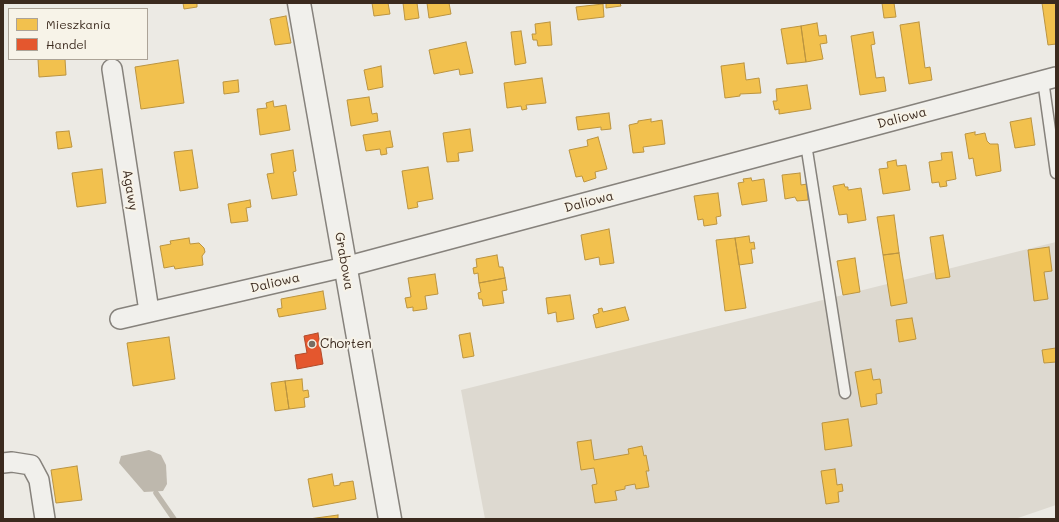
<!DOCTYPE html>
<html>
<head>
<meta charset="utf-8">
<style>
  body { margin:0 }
  #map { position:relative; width:1059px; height:522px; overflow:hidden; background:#eceae4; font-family:Mali,sans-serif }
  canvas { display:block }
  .frame { position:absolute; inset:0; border:4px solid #3b2a1e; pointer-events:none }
  .legend { position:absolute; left:8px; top:8px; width:140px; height:52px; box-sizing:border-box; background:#f7f3e8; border:1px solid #aca397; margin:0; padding:5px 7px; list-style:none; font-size:12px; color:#3b2a1e }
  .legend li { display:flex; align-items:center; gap:8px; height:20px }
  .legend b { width:20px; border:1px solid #aca397 }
</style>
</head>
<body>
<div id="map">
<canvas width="1059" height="522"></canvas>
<div class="frame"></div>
<ul class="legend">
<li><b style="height:11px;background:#f2c14e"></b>Mieszkania</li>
<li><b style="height:11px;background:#e4572e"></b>Handel</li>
</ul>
</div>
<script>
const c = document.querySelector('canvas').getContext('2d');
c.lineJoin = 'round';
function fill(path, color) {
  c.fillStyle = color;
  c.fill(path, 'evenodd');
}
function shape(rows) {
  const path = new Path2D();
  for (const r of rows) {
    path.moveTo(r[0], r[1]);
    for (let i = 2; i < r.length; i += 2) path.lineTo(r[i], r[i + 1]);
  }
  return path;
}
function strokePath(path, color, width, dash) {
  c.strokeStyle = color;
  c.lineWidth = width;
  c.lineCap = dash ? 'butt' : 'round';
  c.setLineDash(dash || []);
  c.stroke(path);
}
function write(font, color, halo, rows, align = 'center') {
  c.font = font + ' Mali,sans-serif';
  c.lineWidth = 4;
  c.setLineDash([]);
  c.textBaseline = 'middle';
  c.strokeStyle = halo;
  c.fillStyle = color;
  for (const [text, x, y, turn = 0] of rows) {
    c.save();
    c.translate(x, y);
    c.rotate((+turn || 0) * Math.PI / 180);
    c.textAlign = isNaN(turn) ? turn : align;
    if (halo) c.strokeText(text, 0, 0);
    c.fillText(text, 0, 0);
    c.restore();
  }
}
fill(shape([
  [1056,242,1056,505,1015,519,485,519,461,390]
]), '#ddd9d0');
fill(shape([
  [149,450,161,455,166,465,167,484,163,491,144,492,119,463,121,456]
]), '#beb8ad');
const homes = shape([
  [183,3,197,3,197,7,184,9,183,3],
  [372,3,388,3,390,14,374,16,372,3],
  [403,3,417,3,419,18,405,20,403,3],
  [427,3,449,3,451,14,429,18,427,3],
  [606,3,620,3,621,6,606,8,606,3],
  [882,3,894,3,896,17,884,18,882,3],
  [1042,3,1056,3,1056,44,1048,45,1042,3],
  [603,4,604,17,578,20,576,7,603,4],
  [286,16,291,43,275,45,270,19,286,16],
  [550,22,552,45,538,46,537,40,533,40,532,34,536,34,535,24,550,22],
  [919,22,925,68,930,67,932,80,909,84,900,25,919,22],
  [817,23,819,36,826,35,827,43,820,44,823,59,806,62,801,26,817,23],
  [801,26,806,62,787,64,781,29,801,26],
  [521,31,526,63,515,65,511,32,521,31],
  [873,32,875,44,871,45,876,78,884,77,886,91,860,95,851,36,873,32],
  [466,42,473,73,460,75,459,69,434,74,429,50,466,42],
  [38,59,65,59,66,75,39,77,38,59],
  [178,60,184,103,141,109,135,67,178,60],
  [744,63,746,80,759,78,761,93,740,94,740,96,725,98,721,66,744,63],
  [381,66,383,87,368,90,364,70,381,66],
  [542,78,546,103,526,105,527,109,522,110,521,106,507,108,504,83,542,78],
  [238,80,239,92,224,94,223,82,238,80],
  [807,85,811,109,779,114,779,109,775,110,773,101,777,101,776,89,807,85],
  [369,97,372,114,377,113,378,121,351,126,347,100,369,97],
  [273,101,274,107,286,105,290,130,260,135,257,109,267,108,266,103,273,101],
  [609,113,611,129,601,130,601,127,578,130,576,117,609,113],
  [1031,118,1035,145,1015,148,1010,122,1031,118],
  [651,119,651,122,662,120,665,144,643,147,644,152,633,153,629,125,638,123,638,121,651,119],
  [470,129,473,151,458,153,459,161,447,162,443,133,470,129],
  [69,131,72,147,58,149,56,132,69,131],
  [390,131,393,147,386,148,387,154,381,155,380,149,366,151,363,135,390,131],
  [975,132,975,135,985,133,987,141,990,144,998,144,1001,171,976,176,973,158,969,159,965,134,975,132],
  [598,137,607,169,595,172,596,178,584,182,582,176,576,177,569,150,588,146,587,140,598,137],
  [192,150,198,188,180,191,174,152,192,150],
  [293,150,296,171,293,172,297,195,272,199,267,174,274,173,271,154,293,150],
  [952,152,956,179,946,181,947,186,940,187,939,182,932,183,929,162,942,160,941,153,952,152],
  [896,160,897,166,906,165,910,190,883,194,879,169,888,168,887,162,896,160],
  [428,167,433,199,417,202,418,207,408,209,402,171,428,167],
  [102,169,106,203,77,207,72,173,102,169],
  [800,173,801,185,807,184,808,200,797,201,795,197,785,199,782,175,800,173],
  [751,178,752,181,764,179,767,201,742,205,738,183,744,182,743,179,751,178],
  [844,184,845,187,848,187,848,190,861,188,866,220,848,223,847,214,839,215,833,186,844,184],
  [718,193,721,216,716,217,717,224,704,226,703,219,698,220,694,196,718,193],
  [250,200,251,207,246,208,248,221,231,223,228,204,250,200],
  [894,215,899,253,883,255,877,217,894,215],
  [609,229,614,263,600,265,599,257,585,260,581,235,609,229],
  [943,235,950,277,936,279,930,237,943,235],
  [749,236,750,243,754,242,755,249,751,249,753,263,739,265,735,238,749,236],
  [189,238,190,244,199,243,204,248,205,252,202,256,203,265,175,269,174,266,164,268,160,246,171,244,170,241,189,238],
  [735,238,746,308,725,311,716,240,735,238],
  [1049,247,1052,271,1044,272,1048,299,1034,301,1028,250,1049,247],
  [899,253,907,303,891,306,883,255,899,253],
  [497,255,499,267,503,267,505,278,479,283,478,273,474,274,473,268,477,267,476,259,497,255],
  [855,258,860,292,843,295,837,261,855,258],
  [435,274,438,294,425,296,427,309,413,311,413,307,407,308,405,298,411,297,408,278,435,274],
  [505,278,507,290,502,291,504,303,483,306,482,299,479,299,478,293,481,292,479,283,505,278],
  [323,291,326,309,279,317,277,309,282,308,281,299,323,291],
  [570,295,574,319,557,322,556,312,548,314,546,298,570,295],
  [625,307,629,320,596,328,593,315,599,313,598,309,602,308,603,312,625,307],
  [912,318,916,339,899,342,896,320,912,318],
  [470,333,474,356,463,358,459,335,470,333],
  [169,337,175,379,133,386,127,343,169,337],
  [1056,348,1056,362,1044,363,1042,350,1056,348],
  [871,369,873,380,880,379,882,393,876,394,877,404,861,407,855,372,871,369],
  [302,379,303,391,308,390,309,397,304,398,305,407,289,409,285,381,302,379],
  [285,381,289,409,275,411,271,383,285,381],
  [848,419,852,446,825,450,822,423,848,419],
  [591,440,594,460,629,454,628,449,642,446,644,456,646,455,649,471,646,471,649,487,636,489,635,484,625,486,625,489,615,491,617,500,595,503,592,485,597,484,594,468,581,470,577,442,591,440],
  [77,466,82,500,56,503,51,470,77,466],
  [835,469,837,485,842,484,843,491,838,492,839,502,826,504,821,471,835,469],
  [332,474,334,486,340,485,340,483,353,481,356,499,313,507,308,479,332,474],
  [338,515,338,519,309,519,338,515]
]);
fill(homes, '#f2c14e');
strokePath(homes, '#bb9440', 1);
const shops = shape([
  [318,333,323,364,297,369,295,355,307,353,304,336,318,333]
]);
fill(shops, '#e4572e');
strokePath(shops, '#b14a29', 1);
strokePath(shape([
  [156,493,174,519]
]), '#beb8ad', 5.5);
const lane = shape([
  [1043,80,1056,173],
  [806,144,845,393]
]);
const street = shape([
  [112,69,149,311],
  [120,319,345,267,1056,77],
  [3,463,12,462,31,465,39,480,45,519]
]);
const secondary = shape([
  [299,3,390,519]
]);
strokePath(lane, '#86827c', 13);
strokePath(street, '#86827c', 22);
strokePath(secondary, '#86827c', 25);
strokePath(lane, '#f1f0ec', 10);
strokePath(street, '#f1f0ec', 19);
strokePath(secondary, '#f1f0ec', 22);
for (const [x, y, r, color] of [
  [312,344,4,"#796d63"]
]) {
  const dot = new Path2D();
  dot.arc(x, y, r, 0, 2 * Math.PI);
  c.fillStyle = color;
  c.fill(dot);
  strokePath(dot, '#f7f3e8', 1.5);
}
write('13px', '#3b2a1e', '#f7f3e8', [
  ["Daliowa",902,118,-15],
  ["Agawy",130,190,81],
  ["Daliowa",589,202,-15],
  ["Grabowa",344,261,80],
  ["Daliowa",275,283,-13]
]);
write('13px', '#3b2a1e', '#f7f3e8', [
  ["Chorten",320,344]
], 'left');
</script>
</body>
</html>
